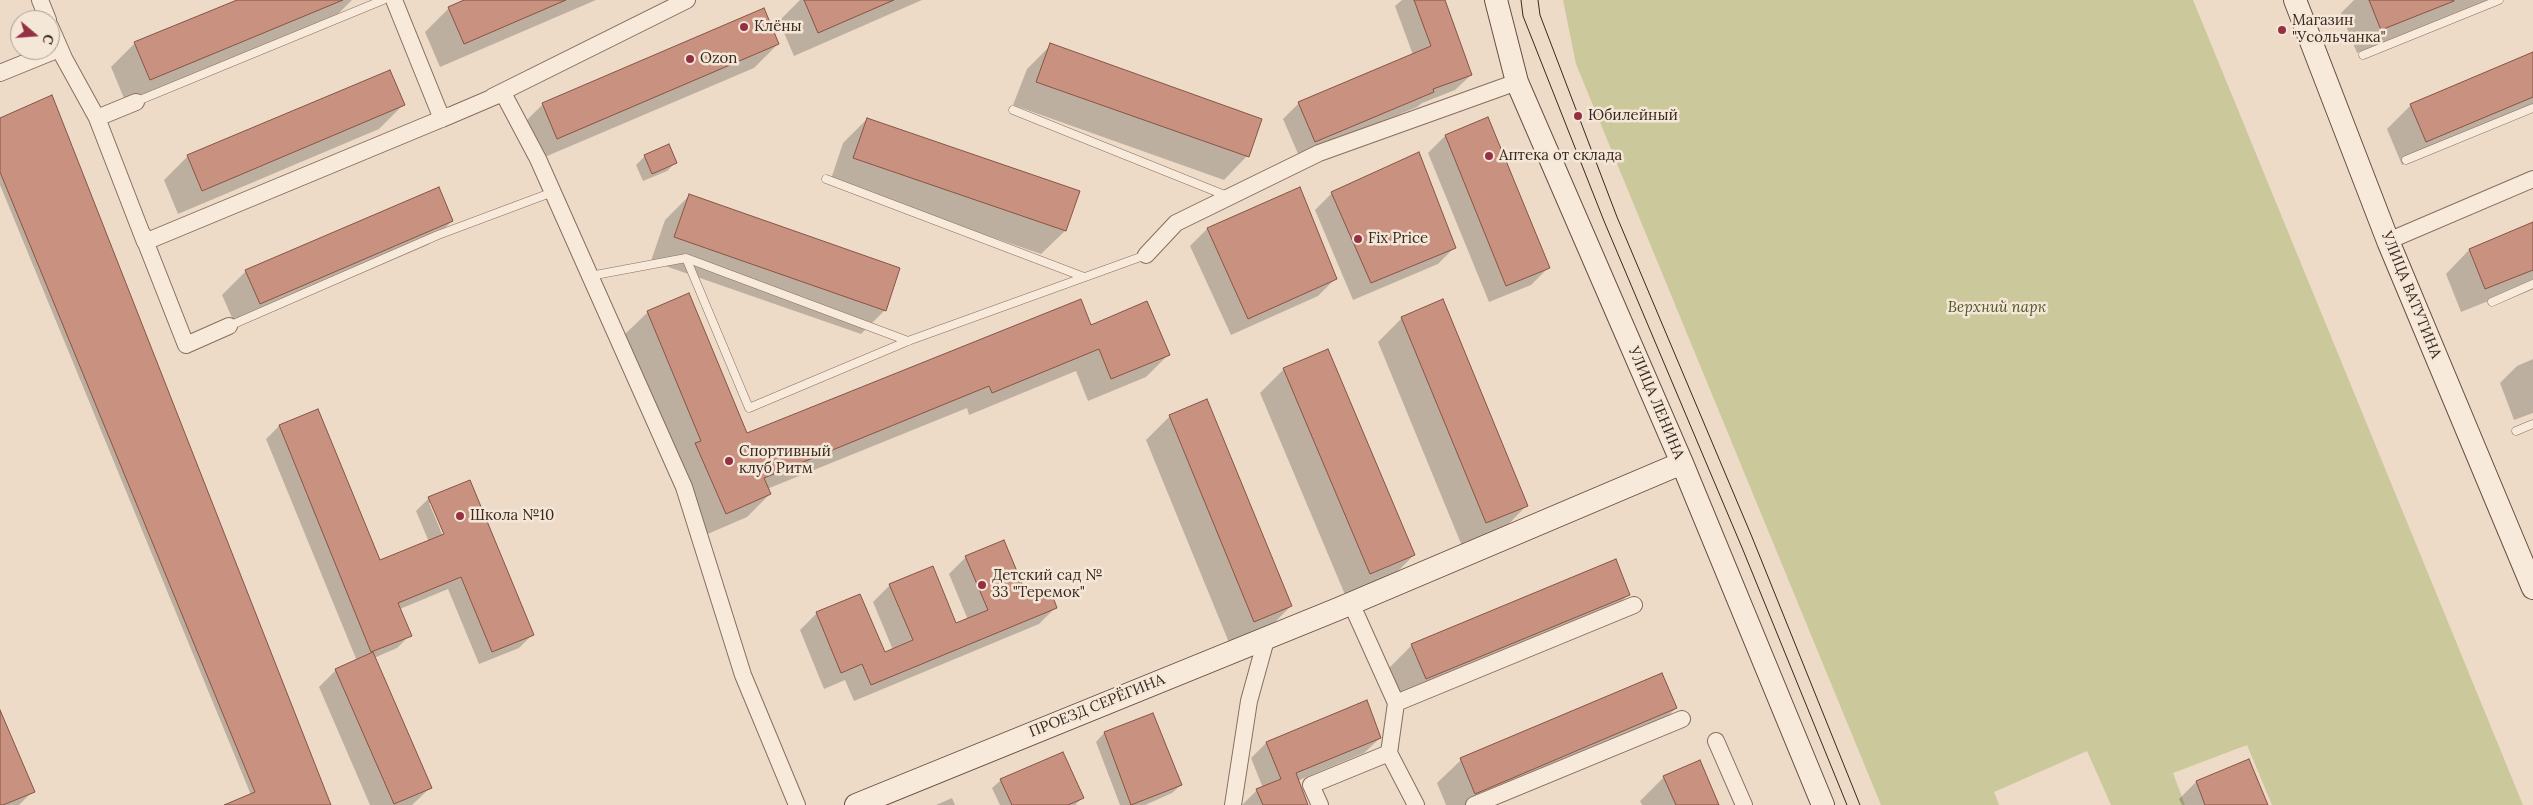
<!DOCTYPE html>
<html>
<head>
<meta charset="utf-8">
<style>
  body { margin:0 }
  #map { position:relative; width:2533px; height:805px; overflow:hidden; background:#eddbc8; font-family:Lora,serif }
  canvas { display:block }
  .north { position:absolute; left:10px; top:10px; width:50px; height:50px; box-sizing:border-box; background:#f5e7d7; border:1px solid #aa9b8e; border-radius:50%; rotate:108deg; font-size:14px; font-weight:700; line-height:20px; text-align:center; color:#392820 }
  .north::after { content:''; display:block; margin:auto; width:18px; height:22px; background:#953043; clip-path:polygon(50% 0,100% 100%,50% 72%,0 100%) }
</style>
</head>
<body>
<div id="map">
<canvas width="2533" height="805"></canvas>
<div class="north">С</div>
</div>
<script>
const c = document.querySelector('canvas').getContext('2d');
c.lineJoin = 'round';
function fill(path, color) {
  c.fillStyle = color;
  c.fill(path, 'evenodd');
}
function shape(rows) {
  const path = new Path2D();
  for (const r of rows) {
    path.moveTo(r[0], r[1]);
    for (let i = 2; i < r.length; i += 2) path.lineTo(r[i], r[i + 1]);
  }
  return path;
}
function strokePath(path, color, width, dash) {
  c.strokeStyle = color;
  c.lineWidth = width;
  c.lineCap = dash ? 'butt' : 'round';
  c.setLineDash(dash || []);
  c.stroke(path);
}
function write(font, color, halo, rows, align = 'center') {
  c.font = font + ' Lora,serif';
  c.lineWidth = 5;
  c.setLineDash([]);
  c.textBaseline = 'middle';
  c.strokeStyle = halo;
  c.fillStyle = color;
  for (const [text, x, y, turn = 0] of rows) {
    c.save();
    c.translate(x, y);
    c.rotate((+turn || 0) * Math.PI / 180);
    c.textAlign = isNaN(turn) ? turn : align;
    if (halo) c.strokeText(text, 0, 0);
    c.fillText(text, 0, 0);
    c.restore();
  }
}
fill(shape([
  [1563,0,2193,0,2523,805,2272,805,2247,745,2173,773,2185,805,2111,805,2087,751,1994,792,1999,805,1881,805,1576,64]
]), '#cbc89c');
fill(shape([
  [240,0,352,0,335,17,126,103,111,67,135,43],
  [467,0,596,0,440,67,425,32,449,8],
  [800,0,922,0,794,56,779,21],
  [1402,0,1444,0,1471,75,1455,90,1422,103,1417,107,1299,156,1283,119,1299,103,1413,55,1395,6],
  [2354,0,2490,0,2357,53,2341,13],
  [778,44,754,68,533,162,519,128,543,104],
  [1051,45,1247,156,1224,180,1013,105,1027,69],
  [2533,54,2533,110,2402,165,2387,129,2411,105],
  [403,105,379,129,178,214,164,180,188,156],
  [867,119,1065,231,1041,254,830,182,843,143],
  [0,120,329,805,227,805,251,795,0,185],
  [1445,136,1548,268,1531,285,1489,302,1428,153],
  [645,156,676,162,667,171,643,181,636,165],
  [1299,189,1335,279,1318,296,1231,335,1190,246,1207,229],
  [1332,193,1455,247,1438,264,1353,300,1315,210],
  [689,196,885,310,861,334,651,261,665,220],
  [452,221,428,245,236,327,222,295,246,271],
  [2533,224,2533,283,2461,312,2446,274,2469,250],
  [648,312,746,435,1090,326,1168,355,1146,377,1088,401,1076,371,969,415,967,408,767,489,770,494,747,517,703,536,678,462,625,334],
  [1402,318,1526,506,1503,530,1462,546,1378,342],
  [2533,359,2533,413,2514,420,2500,383,2517,366],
  [1284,369,1414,555,1390,579,1346,597,1260,393],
  [317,411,379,562,429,542,416,511,429,498,532,635,519,648,479,664,448,589,400,609,410,635,397,648,374,658,431,787,412,805,370,805,319,687,336,670,357,661,266,439,279,426],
  [429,503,432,503,447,540,445,541],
  [1170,416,1291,606,1267,630,1230,645,1146,440],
  [966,557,1028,600,1056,607,1039,624,854,701,845,680,824,689,800,630,817,613,884,654,893,650,873,602,890,585,956,625,968,620,949,574],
  [1629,594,1605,618,1402,702,1388,669,1412,645],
  [1661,674,1676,708,1652,732,1479,805,1446,805,1437,783,1461,760],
  [0,713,33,791,19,805,0,805],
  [1152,715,1181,785,1172,793,1145,805,1120,805,1096,742,1104,733],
  [1380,738,1364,753,1297,781,1307,805,1242,805,1257,790,1263,788,1251,758,1266,743],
  [2249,761,2266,805,2182,805,2179,799,2196,782],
  [1664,777,1718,805,1642,805,1640,801],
  [1001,780,1082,798,1075,805,1000,805,992,788],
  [952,798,955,805,936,805]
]), '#0003');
const building = shape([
  [237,0,343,0,150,80,134,42,237,0],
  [464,0,566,0,464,44,448,7,464,0],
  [804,0,894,0,818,33,804,0],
  [1414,0,1445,0,1472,75,1433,89,1434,92,1315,142,1298,102,1431,46,1414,0],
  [2369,0,2454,0,2454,1,2381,30,2369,0],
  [764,8,779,44,557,139,542,103,764,8],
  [1050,43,1262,119,1249,157,1036,82,1050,43],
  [2533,52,2533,97,2426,142,2410,104,2533,52],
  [390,70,405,105,202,191,187,155,390,70],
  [52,95,331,805,224,805,255,792,0,172,0,118,52,95],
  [1488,117,1550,268,1506,286,1445,135,1488,117],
  [867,118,1080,191,1066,231,853,158,867,118],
  [669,144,677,163,652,174,644,155,669,144],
  [1419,152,1456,248,1371,283,1331,192,1419,152],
  [439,187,453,221,260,304,245,270,439,187],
  [1300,187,1337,279,1248,319,1207,228,1300,187],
  [689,194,900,268,886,311,674,237,689,194],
  [2533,222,2533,270,2485,289,2469,249,2533,222],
  [689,293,747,433,1081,299,1091,325,1147,301,1170,355,1111,379,1099,349,992,393,989,386,764,478,771,494,726,514,695,443,701,441,647,311,689,293],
  [1443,299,1528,506,1486,523,1401,317,1443,299],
  [1328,349,1415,555,1370,574,1283,368,1328,349],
  [1207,399,1292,606,1254,622,1169,415,1207,399],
  [318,409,380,560,444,534,428,497,470,480,534,635,492,652,461,577,398,603,412,636,371,652,279,425,318,409],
  [1004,540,1028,598,1050,589,1057,608,871,685,862,664,841,673,816,612,860,594,885,652,913,640,889,584,933,566,956,623,988,610,965,556,1004,540],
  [1616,559,1630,595,1426,679,1411,644,1616,559],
  [373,652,432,788,394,804,335,669,373,652],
  [1662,673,1677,708,1475,794,1460,758,1662,673],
  [1367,700,1381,738,1296,773,1308,805,1263,805,1256,789,1281,779,1266,742,1367,700],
  [0,710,35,792,3,805,0,805,0,710],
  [1153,713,1182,785,1131,805,1104,732,1153,713],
  [1063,752,1084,798,1068,805,1012,805,1000,779,1063,752],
  [2249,759,2268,805,2205,805,2196,781,2249,759],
  [1700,760,1719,805,1676,805,1663,776,1700,760]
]);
fill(building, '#c9917f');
strokePath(building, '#865344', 1);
const lane = shape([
  [2363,55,2499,0],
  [135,102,383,0],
  [1013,110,1227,196],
  [2406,160,2533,108],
  [826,179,1084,277],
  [686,258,908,341],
  [590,276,686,258,749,408,908,341,1146,255],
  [2492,302,2533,284],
  [229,326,438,235,553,192],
  [2516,431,2533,424]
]);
const street = shape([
  [40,0,48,20],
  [394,0,442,119,503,93,538,159,684,487,743,675,797,805],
  [50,26,64,58],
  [0,73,59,49,97,118,145,242,451,115],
  [492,97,687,0],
  [97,118,136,102],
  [142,233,186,345,229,326],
  [2388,241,2533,179],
  [1146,255,1176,223,1319,153,1517,82],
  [1396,703,1634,605],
  [1716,741,1744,805],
  [1389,753,1416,805],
  [1233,805,1249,701,1267,636],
  [1320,805,1311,785,1389,753,1396,703,1351,603],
  [1474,805,1682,719]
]);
const secondary = shape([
  [1496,0,1517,82,1682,463,1823,805],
  [2295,0,2388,241,2533,588],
  [856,805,1338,609,1682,463]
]);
strokePath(lane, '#886d5d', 9);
strokePath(street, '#886d5d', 18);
strokePath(secondary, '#6a4e41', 24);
strokePath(lane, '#f8eadb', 8);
strokePath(street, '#f8eadb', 16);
strokePath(secondary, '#f8eadb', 22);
strokePath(shape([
  [1521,0,1523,16,1604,221,1743,550,1847,805],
  [1538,0,1540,15,1617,217,1752,537,1860,805]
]), '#392820', 1);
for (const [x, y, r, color] of [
  [744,27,5,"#953043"],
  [2282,30,5,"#953043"],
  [690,59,5,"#953043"],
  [1578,116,5,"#953043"],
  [1489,156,5,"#953043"],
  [1358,239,5,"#953043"],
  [729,461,5,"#953043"],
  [460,516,5,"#953043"],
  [982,585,5,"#953043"]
]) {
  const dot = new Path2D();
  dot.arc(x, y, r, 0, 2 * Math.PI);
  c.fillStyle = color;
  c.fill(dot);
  strokePath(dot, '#f5e7d7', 2);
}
write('15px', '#392820', '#f5e7d7', [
  ["Магазин",2292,21],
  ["\"Усольчанка\"",2292,38],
  ["Клёны",754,27],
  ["Ozon",700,59],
  ["Юбилейный",1588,116],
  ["Аптека от склада",1499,156],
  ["Fix Price",1368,239],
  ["Спортивный",739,452],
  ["клуб Ритм",739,469],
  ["Школа №10",470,516],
  ["Детский сад №",992,576],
  ["33 \"Теремок\"",992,593]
], 'left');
write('15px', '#392820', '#f5e7d7', [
  ["УЛИЦА ВАТУТИНА",2411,295,68],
  ["УЛИЦА ЛЕНИНА",1656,403,67],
  ["ПРОЕЗД СЕРЁГИНА",1097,706,-22]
]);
write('italic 15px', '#525528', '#f5e7d7', [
  ["Верхний парк",1997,308]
]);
</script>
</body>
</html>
